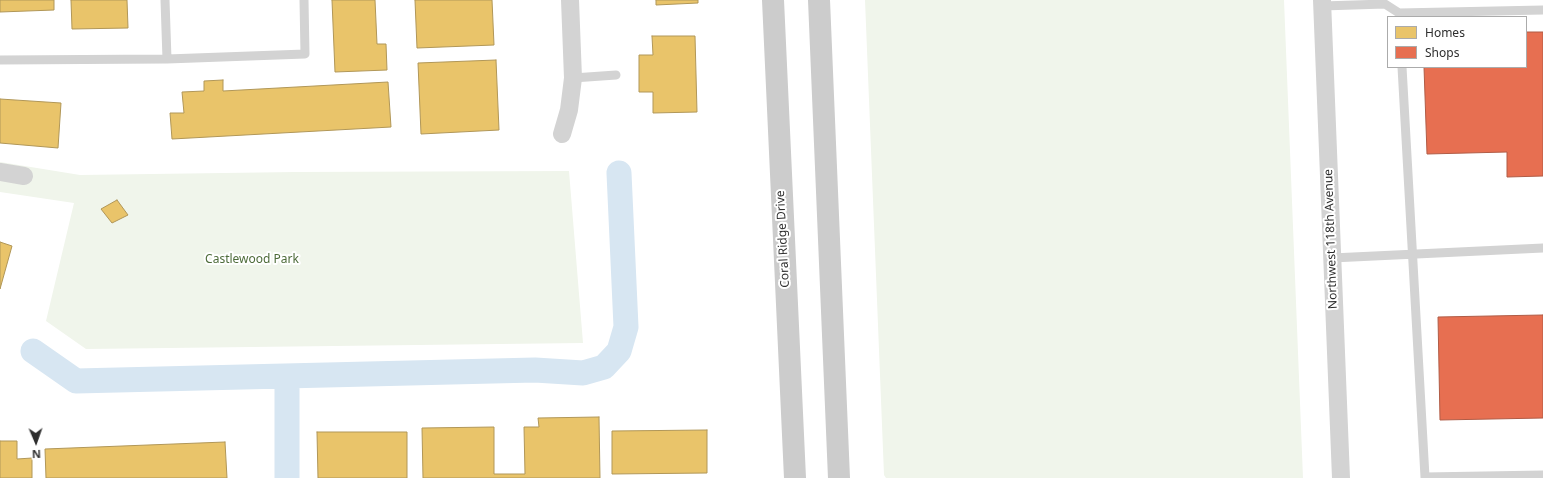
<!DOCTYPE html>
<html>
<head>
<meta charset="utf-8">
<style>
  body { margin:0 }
  #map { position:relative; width:1543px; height:478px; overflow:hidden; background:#fff; font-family:"Noto Sans",sans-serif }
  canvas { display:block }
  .legend { position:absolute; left:1387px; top:16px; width:140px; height:52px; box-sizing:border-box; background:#fff; border:1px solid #ababab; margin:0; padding:5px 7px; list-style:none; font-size:12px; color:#2e2e2e }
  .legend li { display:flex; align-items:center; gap:8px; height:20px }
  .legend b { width:20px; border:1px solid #ababab }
  .north { position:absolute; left:16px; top:422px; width:40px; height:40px; -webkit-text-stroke:3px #fff; paint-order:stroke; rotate:178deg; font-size:11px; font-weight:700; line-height:16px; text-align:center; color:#2e2e2e }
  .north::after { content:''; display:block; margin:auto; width:14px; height:18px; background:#2e2e2e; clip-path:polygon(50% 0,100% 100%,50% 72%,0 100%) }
</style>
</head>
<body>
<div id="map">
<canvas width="1543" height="478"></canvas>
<ul class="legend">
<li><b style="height:11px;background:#e9c46a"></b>Homes</li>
<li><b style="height:11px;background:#e76f51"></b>Shops</li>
</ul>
<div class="north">N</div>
</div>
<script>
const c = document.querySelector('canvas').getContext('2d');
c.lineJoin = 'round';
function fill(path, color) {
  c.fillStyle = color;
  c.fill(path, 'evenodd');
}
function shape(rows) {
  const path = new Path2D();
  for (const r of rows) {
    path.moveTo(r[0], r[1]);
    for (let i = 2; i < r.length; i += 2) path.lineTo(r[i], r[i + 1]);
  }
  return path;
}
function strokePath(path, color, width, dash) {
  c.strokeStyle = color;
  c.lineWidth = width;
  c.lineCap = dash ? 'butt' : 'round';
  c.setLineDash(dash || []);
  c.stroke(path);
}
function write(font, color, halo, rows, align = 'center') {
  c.font = font + ' "Noto Sans",sans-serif';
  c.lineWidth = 4;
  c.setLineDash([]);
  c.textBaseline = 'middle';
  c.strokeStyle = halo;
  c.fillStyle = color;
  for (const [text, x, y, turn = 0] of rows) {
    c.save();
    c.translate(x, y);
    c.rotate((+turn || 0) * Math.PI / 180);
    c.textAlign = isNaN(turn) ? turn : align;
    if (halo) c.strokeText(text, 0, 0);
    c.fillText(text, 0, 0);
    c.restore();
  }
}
fill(shape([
  [865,0,1284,0,1303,478,886,478,884,475],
  [0,162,80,175,295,172,569,171,583,343,86,349,46,321,74,203,0,192]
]), '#f0f5eb');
const homes = shape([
  [0,0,54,0,54,10,0,12,0,0],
  [71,0,127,0,128,28,72,29,71,0],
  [332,0,375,0,377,44,386,44,387,70,335,72,332,0],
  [415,0,492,0,494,45,417,48,415,0],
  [656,0,698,0,698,3,656,5,656,0],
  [652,36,695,36,697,112,653,113,653,92,639,92,639,55,653,55,652,36],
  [496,60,499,130,421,134,418,63,496,60],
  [223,80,223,91,388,82,391,127,172,139,170,113,184,113,182,92,204,91,204,81,223,80],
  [0,99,61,103,58,148,0,143,0,99],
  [117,200,128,215,112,223,101,209,117,200],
  [0,242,12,246,0,289,0,242],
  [599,417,600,478,423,478,422,428,494,427,494,474,525,474,524,427,539,427,538,418,599,417],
  [707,430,707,473,612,474,612,431,707,430],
  [317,432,407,432,407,478,318,478,317,432],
  [0,441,17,441,17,459,32,458,32,478,0,478,0,441],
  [225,442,227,478,46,478,45,449,225,442]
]);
fill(homes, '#e9c46a');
strokePath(homes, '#b19758', 1);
const shops = shape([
  [1526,32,1543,32,1543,176,1507,177,1507,152,1427,154,1424,67,1526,67,1526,32],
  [1543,315,1543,418,1440,420,1438,317,1543,315]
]);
fill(shops, '#e76f51');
strokePath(shops, '#b05c46', 1);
strokePath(shape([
  [33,351,76,381,535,370,583,373,604,367,619,351,626,327,619,173],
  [287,478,287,376]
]), '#d7e6f2', 25);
strokePath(shape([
  [165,0,167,59],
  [1322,6,1385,4,1399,13,1543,10],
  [0,60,167,59,305,54,304,0],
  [1402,67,1425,477,1543,475],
  [573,78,616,75],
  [1332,258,1543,248]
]), '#d3d3d3', 9);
strokePath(shape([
  [1322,0,1341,478],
  [562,134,569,110,573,78,570,0],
  [0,172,24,176]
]), '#d3d3d3', 18);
strokePath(shape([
  [773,0,795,478],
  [819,0,839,478]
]), '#ccc', 22);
write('12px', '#2e2e2e', '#fff', [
  ["Coral Ridge Drive",783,239,-93],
  ["Northwest 118th Avenue",1331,239,-92]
]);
write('12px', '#4d6b39', '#fff', [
  ["Castlewood Park",252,260]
]);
</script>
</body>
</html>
